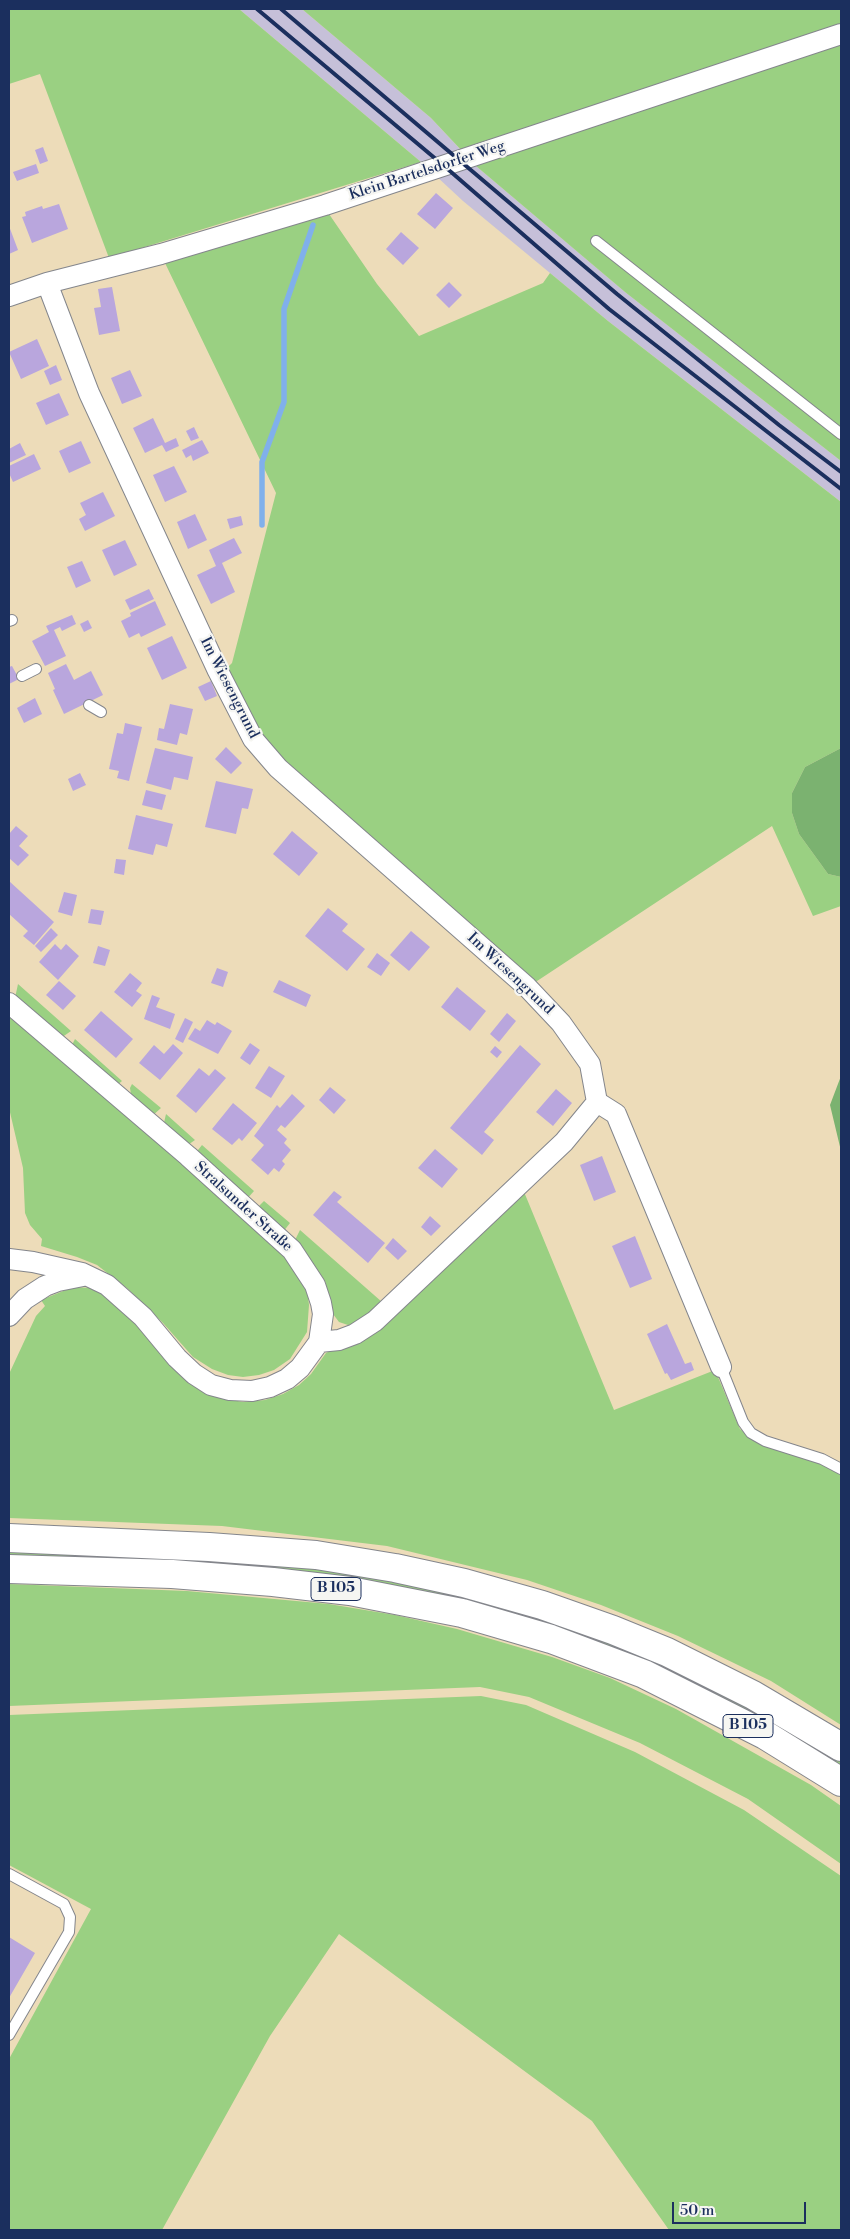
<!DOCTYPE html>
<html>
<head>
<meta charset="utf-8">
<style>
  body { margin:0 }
  #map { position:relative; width:850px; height:2239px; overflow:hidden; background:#eddcb9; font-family:"Libre Bodoni",serif }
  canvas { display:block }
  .frame { position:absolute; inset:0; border:10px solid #1b2f5e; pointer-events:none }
  .scale { position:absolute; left:672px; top:2202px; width:134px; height:22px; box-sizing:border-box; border:2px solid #1b2f5e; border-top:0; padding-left:6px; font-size:15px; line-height:18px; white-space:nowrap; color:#1b2f5e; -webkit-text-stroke:4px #f6f6f2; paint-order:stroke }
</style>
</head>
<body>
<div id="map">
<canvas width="850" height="2239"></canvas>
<div class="frame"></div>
<div class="scale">50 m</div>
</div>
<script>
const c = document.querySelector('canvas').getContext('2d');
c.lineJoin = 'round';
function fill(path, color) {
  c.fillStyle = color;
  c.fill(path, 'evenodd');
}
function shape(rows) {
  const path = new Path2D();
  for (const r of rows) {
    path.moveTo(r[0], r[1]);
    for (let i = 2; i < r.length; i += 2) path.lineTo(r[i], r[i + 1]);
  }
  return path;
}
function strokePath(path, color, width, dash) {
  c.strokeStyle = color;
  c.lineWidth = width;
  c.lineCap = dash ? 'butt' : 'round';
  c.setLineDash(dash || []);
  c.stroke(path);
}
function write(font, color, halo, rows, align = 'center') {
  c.font = font + ' "Libre Bodoni",serif';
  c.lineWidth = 4.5;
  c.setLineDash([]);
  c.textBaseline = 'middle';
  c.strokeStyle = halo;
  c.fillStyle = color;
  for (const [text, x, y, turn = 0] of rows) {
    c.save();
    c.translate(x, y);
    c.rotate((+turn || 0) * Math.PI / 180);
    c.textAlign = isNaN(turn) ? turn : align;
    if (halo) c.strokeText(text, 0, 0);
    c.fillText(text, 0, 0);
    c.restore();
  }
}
fill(shape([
  [239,9,302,9,431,118,476,166,625,292,841,461,841,502,608,321,463,201,421,162]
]), '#c6c0d9');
fill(shape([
  [9,9,239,9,421,162,109,258,40,74,9,84],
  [302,9,841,9,841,25,463,152,431,118],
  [841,41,841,461,625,292,476,166,499,156],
  [329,214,377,284,419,336,543,283,550,273,608,321,841,502,841,748,805,767,792,793,792,813,799,834,828,874,841,877,841,906,813,916,772,826,531,985,282,765,259,735,224,671,232,663,276,493,165,263],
  [18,984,71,1031,61,1038,15,998],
  [9,1009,279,1246,307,1289,309,1305,307,1332,290,1359,274,1370,259,1375,243,1377,228,1375,212,1369,193,1357,163,1323,128,1289,97,1265,77,1257,41,1246,42,1239,30,1225,25,1213,23,1168,9,1108],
  [75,1039,122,1081,116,1086,71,1047],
  [132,1084,161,1108,151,1117,132,1100,130,1088],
  [166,1114,195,1140,185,1147,163,1127],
  [202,1145,254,1191,246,1200,194,1155],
  [522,1187,614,1410,715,1370,740,1429,760,1443,822,1463,841,1474,841,1725,771,1681,678,1636,601,1605,527,1580,387,1546,222,1526,9,1518,9,1374,36,1316,45,1306,41,1300,73,1287,92,1288,112,1297,221,1398,243,1402,265,1400,283,1394,299,1385,311,1374,326,1353,373,1330],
  [264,1201,290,1223,283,1232,256,1209],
  [300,1230,382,1302,359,1324,348,1325,339,1322,333,1314,325,1281,315,1266,294,1242],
  [9,1548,170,1554,363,1573,515,1607,675,1667,827,1752,841,1762,841,1771,512,1615,9,1559],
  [9,1584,187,1591,329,1604,395,1615,457,1629,552,1657,610,1678,676,1709,811,1785,841,1806,841,1864,748,1799,640,1743,529,1697,480,1687,9,1706],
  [481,1696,526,1705,635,1752,744,1810,841,1876,841,2230,669,2230,592,2121,339,1934,270,2036,162,2230,9,2230,9,2059,91,1909,9,1865,9,1715]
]), '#9ad082');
fill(shape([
  [841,748,841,877,828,874,799,834,792,813,792,793,805,767],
  [841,1076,841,1151,830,1105]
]), '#7bb270');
strokePath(shape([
  [262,525,262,462,284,402,284,309,313,225]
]), '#80b0eb', 5.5);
fill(shape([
  [43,147,48,161,40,164,35,150],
  [36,164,39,173,17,181,13,172],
  [436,193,453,208,435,229,417,214],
  [59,204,68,229,32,243,22,217,26,216,25,212,42,206,43,209],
  [9,226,18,250,9,254],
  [401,232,419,248,403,265,386,249],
  [449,282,462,295,449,308,436,295],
  [112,287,120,331,99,335,94,308,101,307,98,289],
  [37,339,49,366,21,379,9,352],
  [56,365,62,380,50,385,44,371],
  [130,370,142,396,122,404,111,378],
  [59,393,69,415,46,425,36,403],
  [153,418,165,443,176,438,179,446,166,452,162,445,145,453,133,428],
  [194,427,199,438,191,441,186,431],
  [202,440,209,453,193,461,191,455,186,458,182,450],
  [81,441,91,463,69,473,59,451],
  [20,443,26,455,9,463,9,449],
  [34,454,41,469,13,482,9,473,9,466],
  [174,466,187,492,165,502,153,475],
  [103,492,115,516,85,531,79,519,86,515,80,503],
  [195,514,207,540,188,549,177,522],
  [241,516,243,525,230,529,227,519],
  [234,538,242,553,222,563,235,592,211,604,197,575,216,566,209,550],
  [125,540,137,565,114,576,102,550],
  [82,561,91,581,76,588,67,567],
  [149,589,154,599,130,610,125,600],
  [155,601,166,625,141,637,139,633,129,638,121,621,131,616,130,613],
  [72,615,76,624,62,631,60,627,54,630,66,656,45,666,32,641,49,632,46,626],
  [88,620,92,628,84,632,80,624],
  [172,636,187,668,162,680,147,648],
  [66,664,74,680,91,671,103,695,64,714,53,690,55,689,48,673],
  [12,666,19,679,9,684,9,667],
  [211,681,217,696,205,701,198,687],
  [35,698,42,714,24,723,17,708],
  [170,704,193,709,187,735,180,733,177,745,157,740,159,728,164,729],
  [125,723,142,727,129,781,117,778,119,771,109,769,117,733,123,734],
  [226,747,242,763,231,774,215,759],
  [155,748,193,757,188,780,174,777,171,790,146,783],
  [80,773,86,785,73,791,68,779],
  [216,781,253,789,248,809,242,808,236,834,205,827],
  [146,790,166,795,162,810,142,805],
  [136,815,173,824,167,847,156,844,153,855,128,849],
  [16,826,28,836,19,846,29,855,18,866,9,858,9,834],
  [292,831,318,853,299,876,273,854],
  [116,859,126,860,124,875,114,873],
  [9,881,54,922,34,945,23,936,28,931,9,914],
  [64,892,77,895,72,916,58,912],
  [328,908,348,924,342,931,365,949,347,971,305,936],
  [91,909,104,911,101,925,88,923],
  [51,928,58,935,41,952,35,946],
  [411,931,430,947,409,971,390,955],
  [55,944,61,950,66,944,79,956,58,980,39,962],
  [98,946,110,950,105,966,93,963],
  [377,953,390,963,381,976,367,967],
  [217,968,228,972,223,987,211,983],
  [130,973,142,983,136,991,142,995,132,1007,114,992],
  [279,980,311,995,306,1007,273,992],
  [59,981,76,996,63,1010,46,995],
  [457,987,486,1011,470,1031,441,1007],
  [152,995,160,998,156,1007,175,1014,170,1029,144,1019],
  [101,1011,133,1039,116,1058,84,1030],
  [507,1013,516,1021,499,1042,490,1034],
  [185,1018,193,1022,183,1043,175,1039],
  [207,1020,215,1025,217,1022,232,1031,218,1054,188,1039,195,1028,200,1031],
  [250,1043,260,1050,250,1065,240,1058],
  [173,1044,183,1053,160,1080,139,1063,154,1045,164,1054],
  [520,1045,541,1064,484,1132,494,1140,482,1155,450,1128],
  [495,1046,502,1052,497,1058,490,1052],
  [269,1066,285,1076,271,1098,255,1088],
  [199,1068,209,1076,215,1069,226,1078,196,1113,176,1096],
  [330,1087,346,1100,334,1114,319,1100],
  [556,1089,572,1103,553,1126,536,1112],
  [292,1094,305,1106,285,1128,281,1125,277,1130,287,1139,284,1143,291,1150,282,1161,285,1164,279,1172,274,1168,268,1175,251,1160,264,1145,254,1136,277,1105,280,1108],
  [233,1103,257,1123,242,1141,239,1138,232,1145,212,1129],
  [435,1149,458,1169,442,1188,418,1168],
  [602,1156,616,1192,594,1201,580,1165],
  [334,1191,342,1197,337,1202,385,1243,368,1263,313,1215],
  [430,1216,441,1226,431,1236,421,1227],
  [635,1236,652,1279,630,1288,612,1246],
  [393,1238,407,1251,398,1260,385,1248],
  [667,1324,685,1364,691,1362,694,1370,671,1380,667,1373,665,1374,647,1334],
  [9,1937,35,1953,9,1998]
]), '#b9a6dd');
const lane = shape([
  [596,241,841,434],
  [9,621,12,620],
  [22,676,36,669],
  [89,705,101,712],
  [721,1367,743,1422,751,1433,765,1441,822,1459,841,1469],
  [9,1874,64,1904,70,1917,69,1932,9,2035]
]);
const street = shape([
  [47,283,89,393,218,671,253,739,278,768,527,987,561,1023,590,1064,597,1102,616,1114,721,1367],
  [9,296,47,283,161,254,325,205,841,34],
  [9,1003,188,1156,292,1250,315,1285,321,1303,323,1314,319,1342,300,1368,287,1379,270,1387,252,1391,230,1390,211,1385,194,1374,177,1358,143,1317,107,1285,82,1273,33,1262,9,1259],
  [9,1316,25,1299,45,1286,58,1281,83,1276],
  [319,1342,339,1340,355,1334,375,1321,564,1142,597,1102]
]);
const highway = shape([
  [9,1538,209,1547,316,1555,395,1568,464,1583,542,1605,613,1630,667,1652,753,1695,841,1747],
  [9,1569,172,1574,273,1582,350,1591,462,1613,551,1639,644,1674,765,1735,841,1782]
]);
strokePath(lane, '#84868c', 12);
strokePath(street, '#84868c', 22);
strokePath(highway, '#84868c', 30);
strokePath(lane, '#fff', 10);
strokePath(street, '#fff', 20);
strokePath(highway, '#fff', 28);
strokePath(shape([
  [257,9,443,165,609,309,841,489],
  [281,9,617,294,779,425,841,472]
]), '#1b2f5e', 4);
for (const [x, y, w] of [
  [336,1589,50],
  [748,1726,50]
]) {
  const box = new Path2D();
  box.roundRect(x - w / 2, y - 11.5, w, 23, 4);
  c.fillStyle = '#f6f6f2';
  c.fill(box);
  strokePath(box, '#1b2f5e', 1);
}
write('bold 14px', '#1b2f5e', null, [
  ["B 105",336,1589],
  ["B 105",748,1726]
]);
write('15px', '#1b2f5e', '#f6f6f2', [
  ["Klein Bartelsdorfer Weg",427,171,-18],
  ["Im Wiesengrund",229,688,63],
  ["Im Wiesengrund",510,974,43],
  ["Stralsunder Straße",243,1207,42]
]);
</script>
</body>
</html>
